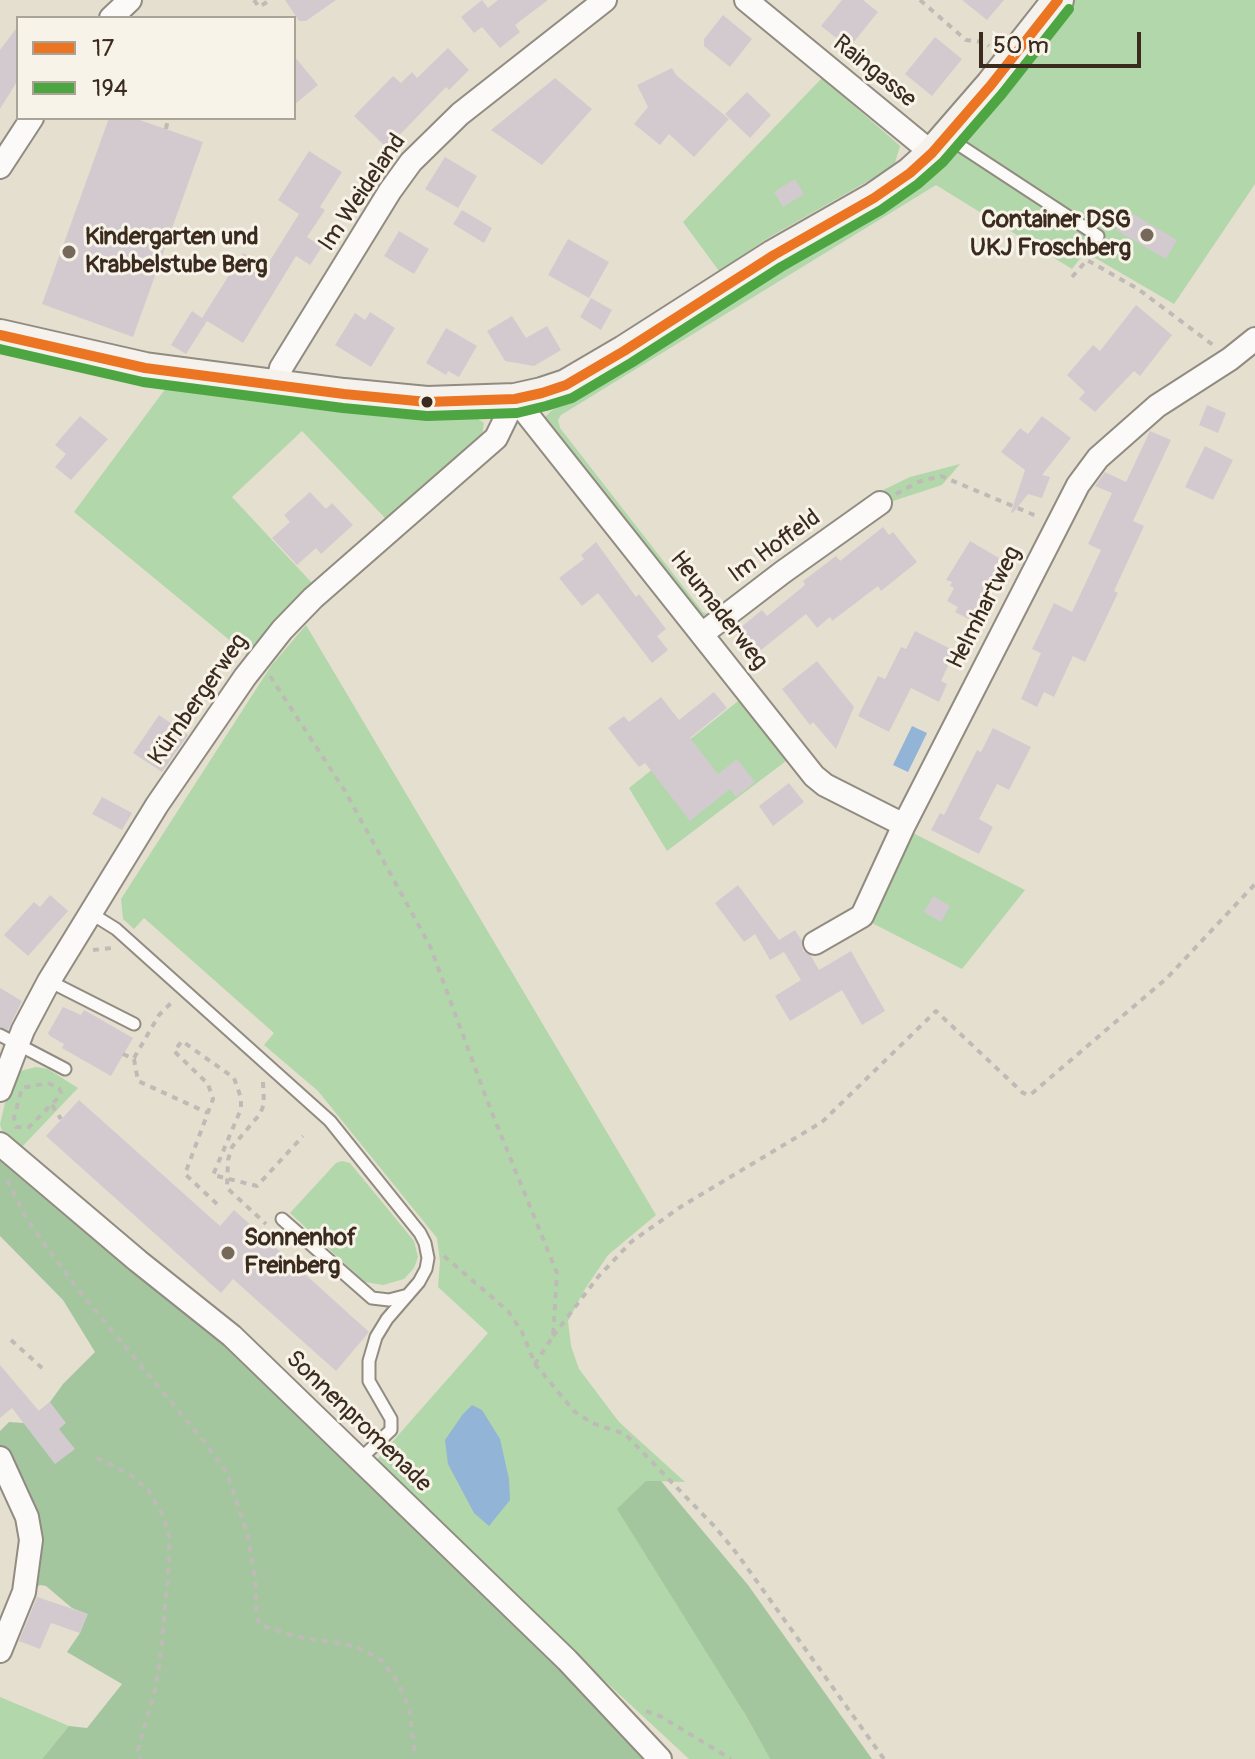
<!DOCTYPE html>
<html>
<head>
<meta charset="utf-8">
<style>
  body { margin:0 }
  #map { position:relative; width:1255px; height:1759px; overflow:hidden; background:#e5dfcf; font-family:Pangolin,sans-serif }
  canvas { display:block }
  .legend { position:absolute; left:16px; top:16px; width:280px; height:104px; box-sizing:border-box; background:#f7f3e8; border:2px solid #aca397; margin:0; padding:10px 14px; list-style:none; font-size:24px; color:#3b2a1e }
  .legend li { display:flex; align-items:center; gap:16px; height:40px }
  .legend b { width:40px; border:2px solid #aca397 }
  .scale { position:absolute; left:979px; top:32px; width:162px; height:36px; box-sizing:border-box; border:4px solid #3b2a1e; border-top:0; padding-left:10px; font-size:24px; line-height:28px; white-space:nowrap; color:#3b2a1e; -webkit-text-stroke:6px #f7f3e8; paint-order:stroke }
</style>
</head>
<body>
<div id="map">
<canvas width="1255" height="1759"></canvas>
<ul class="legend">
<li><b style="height:10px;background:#eb7523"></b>17</li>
<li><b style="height:10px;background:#4ea643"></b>194</li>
</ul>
<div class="scale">50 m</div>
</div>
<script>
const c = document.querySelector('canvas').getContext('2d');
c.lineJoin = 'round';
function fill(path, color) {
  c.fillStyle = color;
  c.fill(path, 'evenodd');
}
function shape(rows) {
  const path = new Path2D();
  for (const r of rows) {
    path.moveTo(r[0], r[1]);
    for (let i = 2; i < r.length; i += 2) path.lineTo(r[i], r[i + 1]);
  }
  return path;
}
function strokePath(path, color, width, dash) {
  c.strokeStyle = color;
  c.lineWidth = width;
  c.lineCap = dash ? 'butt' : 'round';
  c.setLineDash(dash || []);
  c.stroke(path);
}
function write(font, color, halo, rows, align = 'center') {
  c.font = font + ' Pangolin,sans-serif';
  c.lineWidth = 6;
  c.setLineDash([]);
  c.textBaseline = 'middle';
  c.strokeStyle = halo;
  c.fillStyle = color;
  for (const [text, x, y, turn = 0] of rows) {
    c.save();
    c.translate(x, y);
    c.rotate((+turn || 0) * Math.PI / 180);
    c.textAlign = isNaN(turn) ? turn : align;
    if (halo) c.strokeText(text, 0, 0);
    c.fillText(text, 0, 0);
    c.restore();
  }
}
fill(shape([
  [1070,0,1255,0,1255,184,1174,304,1085,252,1072,269,936,185,561,415,558,420,560,428,703,612,708,614,717,611,813,536,877,493,910,477,960,464,942,485,893,501,713,617,699,615,546,421,546,416,551,411,829,235],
  [822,78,898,144,900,146,895,163,884,172,768,238,719,271,683,222],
  [166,388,322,410,398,416,475,417,484,423,483,429,482,436,386,519,302,431,232,497,312,583,286,610,250,657,74,512],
  [306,625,656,1215,608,1255,585,1289,568,1321,571,1346,579,1369,619,1422,685,1482,647,1481,745,1714,770,1759,689,1759,372,1465,488,1333,438,1287,440,1262,437,1238,318,1091,264,1045,274,1033,144,918,134,929,123,919,121,899,271,666],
  [742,698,790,758,667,851,629,788],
  [913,833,1025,890,962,969,870,922],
  [36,1067,48,1069,78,1088,19,1150,4,1138,0,1124,10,1082,16,1072],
  [342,1161,350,1163,414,1241,418,1257,414,1268,404,1279,383,1285,365,1282,290,1213,336,1163],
  [0,1697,69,1726,42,1759,0,1759]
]), '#b2d7aa');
fill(shape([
  [0,1154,203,1321,385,1495,651,1759,42,1759,69,1726,87,1728,122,1684,67,1652,80,1633,87,1614,72,1608,46,1586,40,1585,32,1590,0,1448,0,1431,9,1422,24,1423,50,1402,63,1384,95,1352,63,1300,0,1236],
  [646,1481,661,1481,748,1585,872,1759,770,1759,745,1714,617,1509]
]), '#a4c69f');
fill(shape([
  [912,726,927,733,908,772,893,765],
  [472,1405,482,1410,500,1439,509,1479,510,1500,489,1526,474,1513,448,1464,445,1440,463,1414]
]), '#91b4d7');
fill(shape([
  [285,0,336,0,306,21,299,21],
  [482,0,488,8,498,0,548,0,515,25,520,32,500,48,482,27,474,33,461,17],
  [842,0,863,0,878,12,849,48,821,26],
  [962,0,1004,0,987,20],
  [723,15,752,39,730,67,704,46,704,39],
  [18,26,18,80,0,109,0,50],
  [935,37,962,59,932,96,905,74],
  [448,48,469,70,449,90,446,87,387,148,354,116,393,76,401,83,412,72,417,78],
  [294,56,318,85,294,105],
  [672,68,676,75,729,119,694,157,669,134,660,145,634,124,648,107,637,85],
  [555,78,592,109,542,165,491,130],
  [747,92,771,115,750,138,725,114],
  [109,118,134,118,203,142,133,337,42,304],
  [309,151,342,172,320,207,325,210,307,237,322,247,310,265,296,256,243,343,207,321,186,354,171,345,192,311,202,318,243,253,266,267,299,214,278,200],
  [445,157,477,176,458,208,425,189],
  [795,179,804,194,783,207,774,192],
  [462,210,492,228,484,243,453,224],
  [1128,211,1177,240,1166,259,1116,230],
  [399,231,429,249,414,274,384,256],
  [568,239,609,262,589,298,548,275],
  [591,298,612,310,601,330,580,317],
  [1136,305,1172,335,1140,376,1134,371,1095,412,1079,399,1085,392,1067,375,1093,345,1100,351],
  [370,312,395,328,371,367,335,345,355,313,365,320],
  [512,316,526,338,547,326,561,350,534,366,505,361,487,331],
  [446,328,477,346,459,377,448,371,446,375,426,363],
  [1207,405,1226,413,1218,433,1199,425],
  [80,416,108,439,71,480,55,467,66,454,55,445],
  [1042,416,1071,438,1042,475,1050,477,1042,498,1028,494,1013,513,1011,512,1025,470,1001,452,1020,428,1028,434],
  [1150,431,1171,440,1133,521,1144,526,1114,591,1118,593,1085,662,1073,656,1054,697,1044,692,1037,707,1021,699,1041,653,1032,649,1054,603,1072,612,1101,550,1088,544,1112,493,1095,486,1105,472,1126,482],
  [1205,446,1233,460,1213,500,1185,487],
  [310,492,326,509,332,503,353,525,321,554,316,548,297,565,272,538,290,522,284,515],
  [883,527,889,535,893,532,917,562,881,591,878,586,832,621,830,617,817,628,806,614,756,654,734,633,762,610,767,616,805,585,803,581,836,556,840,561],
  [970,541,1004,561,979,603,992,609,984,627,955,612,958,607,947,601,954,588,950,586,952,582,946,580],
  [596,542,636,597,639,594,666,629,657,636,668,650,652,663,598,593,582,606,559,578,584,559,581,555],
  [915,631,955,651,941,681,947,684,939,702,911,688,889,732,858,716,878,676,885,679,901,647,906,649],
  [817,661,854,707,836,749,813,722,810,725,782,689],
  [714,692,727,708,690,738,718,774,737,759,755,782,736,797,730,789,690,821,645,763,639,767,608,728,624,716,629,722,661,697,679,720],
  [159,715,188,735,162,772,133,753],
  [993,728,1031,747,1009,790,997,784,979,819,993,827,979,854,931,830,940,813,944,815,977,750,981,752],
  [789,783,804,802,773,826,759,806],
  [102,797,132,813,122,830,92,814],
  [738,885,779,940,795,930,802,941,803,951,811,956,819,970,851,951,885,1011,862,1025,842,990,790,1021,775,996,801,980,784,952,770,960,755,934,744,942,715,903],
  [50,895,68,911,28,956,4,935,34,902,40,907],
  [933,896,950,906,941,922,924,912],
  [0,988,22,1001,8,1030,0,1027],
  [63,1007,81,1015,84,1010,133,1038,111,1076,62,1048,64,1044,50,1036,48,1033],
  [79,1100,220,1226,234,1210,369,1332,336,1371,233,1279,221,1293,46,1136],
  [0,1365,39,1411,50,1402,66,1423,59,1429,75,1449,55,1464,12,1408,0,1418],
  [37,1597,88,1614,80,1633,51,1623,40,1649,19,1641]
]), '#d3cad0');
const lane = shape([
  [947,137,1098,236],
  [92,914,116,929,330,1121,420,1233,425,1243,428,1258,426,1269,419,1282,387,1319,376,1337,369,1361,369,1381,391,1419,391,1430,359,1460],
  [49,981,134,1024],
  [0,1035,65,1069],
  [282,1219,372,1298,389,1300,408,1295]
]);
const street = shape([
  [746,0,932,153],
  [111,18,130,0],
  [0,167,32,118],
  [277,387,281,368,390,191,411,162,460,114,605,0],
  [702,634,783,572,880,503],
  [815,943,862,916,904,825,1078,485,1098,458,1157,406,1230,359,1255,339],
  [0,1090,23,1030,49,981,157,805,245,677,282,630,313,598,496,438,515,399,814,776,825,785,904,825],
  [0,1144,138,1261,232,1336,567,1660,660,1759],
  [0,1458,27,1517,31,1540,24,1592,0,1651]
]);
const secondary = shape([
  [0,335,145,368,344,394,427,402,515,399,542,393,566,385,624,351,774,255,874,198,910,173,932,153,991,85,1058,0]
]);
strokePath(lane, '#918b81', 15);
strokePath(street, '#918b81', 26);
strokePath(secondary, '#918b81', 34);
strokePath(shape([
  [254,0,259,7,270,0],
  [920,0,966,40,984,42,989,46],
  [166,129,168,118],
  [1072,277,1087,260,1138,289,1213,345],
  [896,494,918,482,941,476,1039,517],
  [270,676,345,791,430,946,490,1108,557,1273,553,1336,535,1364],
  [93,950,112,948],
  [123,1054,134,1059,138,1081,208,1113],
  [134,1058,159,1015,174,1000],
  [263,1082,264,1104,260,1114,232,1147,228,1160,227,1188,266,1224],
  [48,1083,59,1088,61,1093,59,1097,29,1127,16,1127,14,1118,22,1088,48,1083],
  [52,1105,61,1119],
  [7,1180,28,1221,79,1291,206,1444,227,1473,248,1536,255,1579,257,1617,260,1625,294,1636,355,1646,381,1660,397,1681,409,1707,415,1755],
  [217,1204,185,1174,213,1099,208,1084,174,1051,182,1041,234,1078,241,1098,241,1109,213,1175,257,1186,303,1136],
  [444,1256,508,1311,522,1332,535,1364,574,1411,592,1423,625,1434,716,1528,738,1555,884,1759],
  [553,1336,598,1277,631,1242,682,1206,822,1122,936,1011,1023,1093,1030,1095,1167,978,1255,884],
  [11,1340,42,1368],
  [97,1458,131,1475,149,1491,163,1516,169,1535,169,1565,160,1660,155,1690,138,1750,141,1759],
  [646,1711,660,1716,731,1759]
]), '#bebbb7', 4, [6, 6]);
strokePath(lane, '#fbfaf8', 11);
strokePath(street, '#fbfaf8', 22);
strokePath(secondary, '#f5f2ed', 30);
strokePath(shape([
  [0,335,145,368,344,394,427,402,515,399,542,393,566,385,624,351,774,255,874,198,910,173,932,153,991,85,1058,0]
]), '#eb7523', 10);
strokePath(shape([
  [0,349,143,382,343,408,427,416,517,413,546,406,572,398,631,363,781,267,881,210,918,184,943,162,1002,94,1069,9]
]), '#4ea643', 10);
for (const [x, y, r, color] of [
  [1147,235,8,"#76695c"],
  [69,252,8,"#76695c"],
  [427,402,7,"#3b2a1e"],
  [228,1253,8,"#76695c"]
]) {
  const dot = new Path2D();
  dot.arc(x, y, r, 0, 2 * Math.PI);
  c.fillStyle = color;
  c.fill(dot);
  strokePath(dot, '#f7f3e8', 3);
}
write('24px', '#3b2a1e', '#f7f3e8', [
  ["Raingasse",874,72,39],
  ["Im Weideland",363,193,-56],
  ["Im Hoffeld",775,547,-36],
  ["Helmhartweg",985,608,-63],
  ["Heumaderweg",718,611,52],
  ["Kürnbergerweg",199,700,-55],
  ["Sonnenpromenade",358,1422,44]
]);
write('bold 24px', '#3b2a1e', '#f7f3e8', [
  ["Container DSG",1131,221,"right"],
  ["UKJ Froschberg",1131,249,"right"],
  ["Kindergarten und",85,238],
  ["Krabbelstube Berg",85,266],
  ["Sonnenhof",244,1239],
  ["Freinberg",244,1267]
], 'left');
</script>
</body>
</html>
